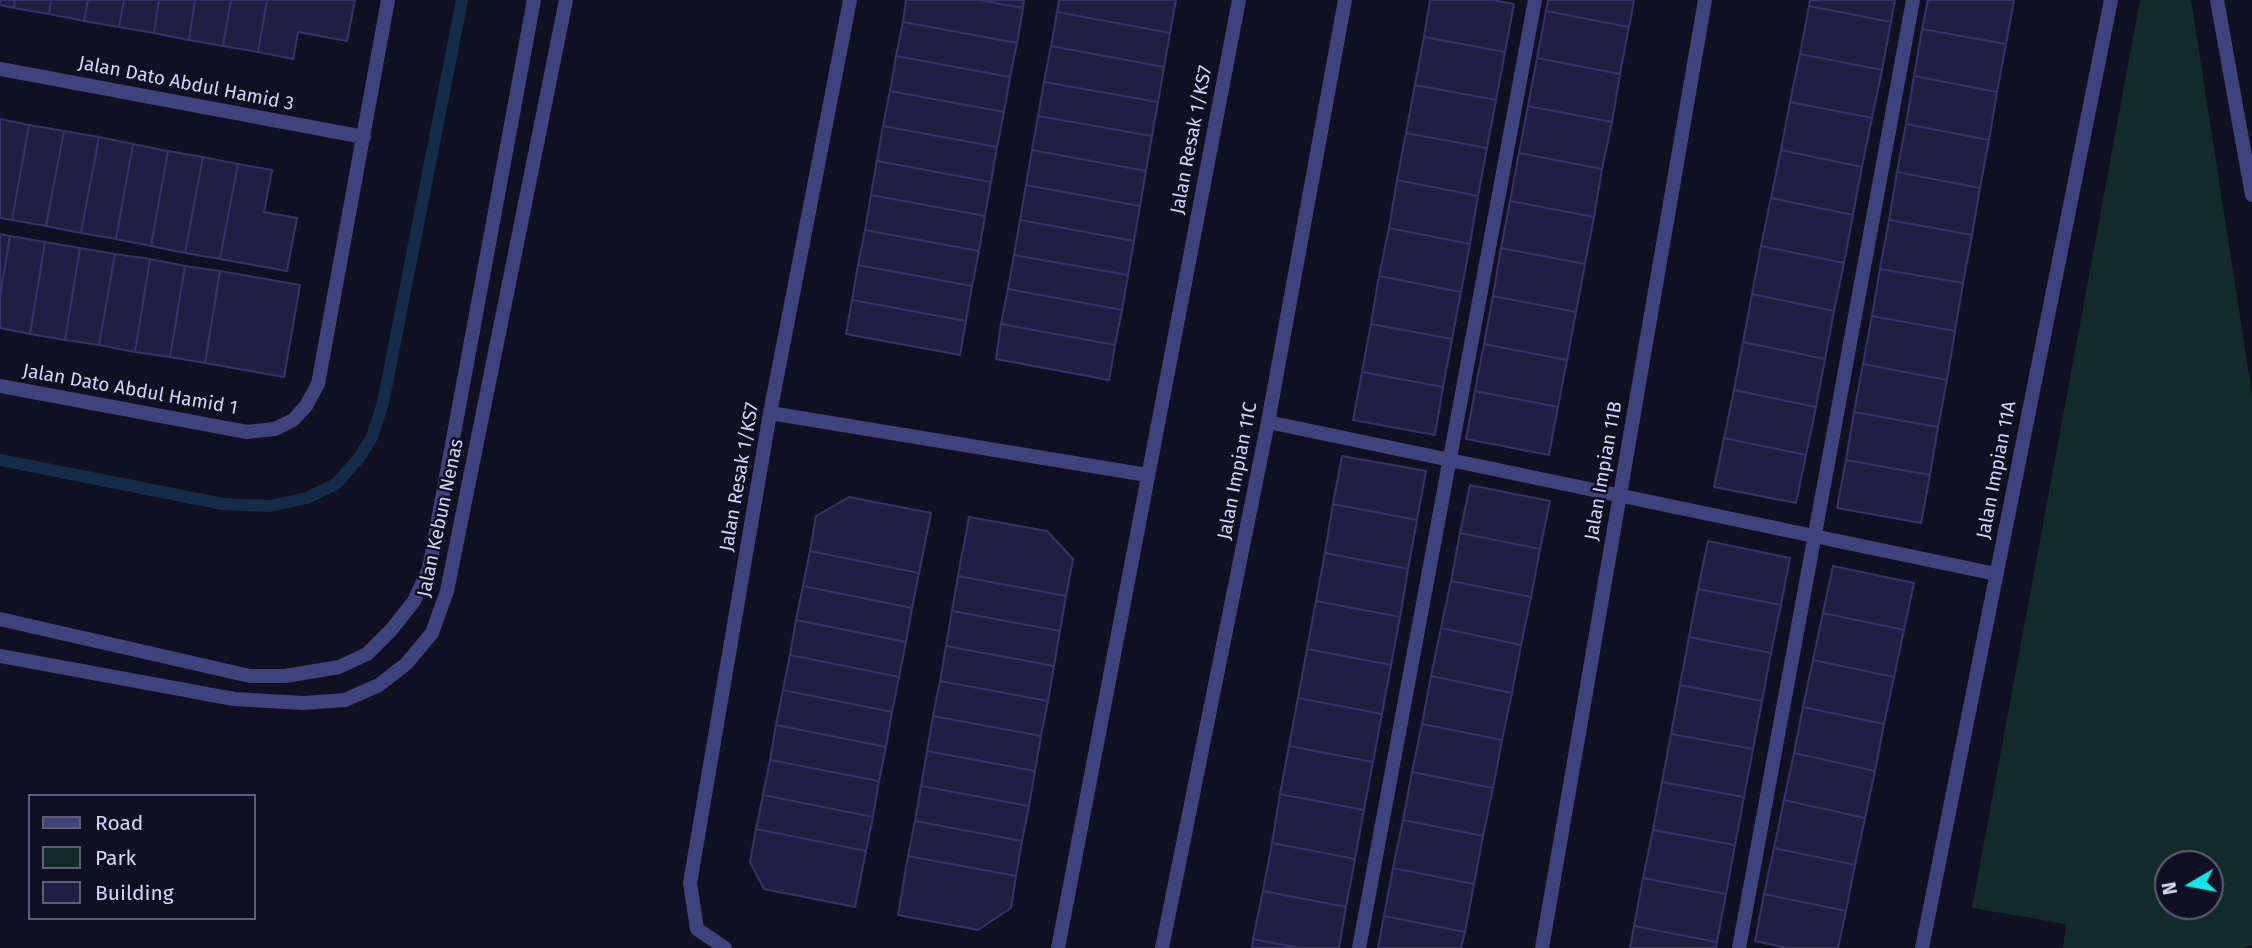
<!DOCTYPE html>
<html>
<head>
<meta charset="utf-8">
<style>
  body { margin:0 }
  #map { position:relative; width:2252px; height:948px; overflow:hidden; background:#111022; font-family:"Fira Sans",sans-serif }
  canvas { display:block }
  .legend { position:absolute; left:28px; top:794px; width:228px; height:126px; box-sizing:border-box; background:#111022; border:2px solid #5f5e79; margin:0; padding:9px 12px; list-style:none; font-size:21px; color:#d5d4fb }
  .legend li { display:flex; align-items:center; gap:14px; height:35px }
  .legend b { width:35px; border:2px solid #5f5e79 }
  .north { position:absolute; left:2154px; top:850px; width:70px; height:70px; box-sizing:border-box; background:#111022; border:2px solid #5f5e79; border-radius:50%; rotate:260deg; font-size:19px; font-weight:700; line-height:28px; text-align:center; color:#d5d4fb }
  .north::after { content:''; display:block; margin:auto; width:24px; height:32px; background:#15e5e6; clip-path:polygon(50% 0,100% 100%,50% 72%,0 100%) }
</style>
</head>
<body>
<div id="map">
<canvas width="2252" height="948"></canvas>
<ul class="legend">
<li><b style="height:9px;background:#3f437c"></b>Road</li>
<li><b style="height:19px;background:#132b28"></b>Park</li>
<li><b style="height:19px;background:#211e41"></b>Building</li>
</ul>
<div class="north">N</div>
</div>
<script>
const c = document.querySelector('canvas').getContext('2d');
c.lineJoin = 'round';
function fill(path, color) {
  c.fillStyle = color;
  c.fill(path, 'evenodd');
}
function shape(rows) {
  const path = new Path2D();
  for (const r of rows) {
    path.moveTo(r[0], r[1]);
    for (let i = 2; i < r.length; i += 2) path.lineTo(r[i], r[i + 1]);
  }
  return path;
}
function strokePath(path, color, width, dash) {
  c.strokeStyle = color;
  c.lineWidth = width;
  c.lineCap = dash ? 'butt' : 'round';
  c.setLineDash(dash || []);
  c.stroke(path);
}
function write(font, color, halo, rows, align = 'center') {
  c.font = font + ' "Fira Sans",sans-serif';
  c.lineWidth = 5;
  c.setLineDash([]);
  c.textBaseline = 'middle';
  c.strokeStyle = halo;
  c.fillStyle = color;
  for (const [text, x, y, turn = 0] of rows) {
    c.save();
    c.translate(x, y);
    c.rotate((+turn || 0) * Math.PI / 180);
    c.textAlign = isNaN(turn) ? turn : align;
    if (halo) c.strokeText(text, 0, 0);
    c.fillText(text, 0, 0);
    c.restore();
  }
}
fill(shape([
  [2140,0,2191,0,2252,394,2252,945,2244,948,2063,948,2066,924,1972,908],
  [2168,864,2210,864,2210,906,2168,906]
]), '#132b28');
strokePath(shape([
  [0,460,223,504,269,506,307,498,336,484,359,458,372,437,383,403,462,0]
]), '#142c47', 12);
const building = shape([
  [0,0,15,0,14,8,0,5,0,0],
  [15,0,51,0,49,14,14,8,15,0],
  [51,0,88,0,84,21,49,14,51,0],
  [88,0,124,0,119,27,84,21,88,0],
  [124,0,159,0,154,33,119,27,124,0],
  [159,0,195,0,189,40,154,33,159,0],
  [195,0,231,0,223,46,189,40,195,0],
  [231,0,267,0,258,52,223,46,231,0],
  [267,0,355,0,347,41,298,32,293,59,258,52,267,0],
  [906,0,980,0,1023,8,1017,43,903,22,906,0],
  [980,0,1024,0,1023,8,980,0],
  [1059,0,1176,0,1170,33,1057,12,1059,0],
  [1430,0,1493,0,1514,4,1505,52,1424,37,1430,0],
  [1548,0,1634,0,1629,27,1546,11,1548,0],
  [1810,0,1895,0,1891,22,1809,6,1810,0],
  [1928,0,2014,0,2006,44,1922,29,1928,0],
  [1809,6,1891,22,1882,70,1800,54,1809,6],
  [1546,11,1629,27,1620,74,1537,58,1546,11],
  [1057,12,1170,33,1164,67,1051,46,1057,12],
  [903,22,1017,43,1010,77,896,56,903,22],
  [1922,29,2006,44,1997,92,1914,76,1922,29],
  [1424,37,1505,52,1496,100,1415,85,1424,37],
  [1051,46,1164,67,1158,102,1044,82,1051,46],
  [1800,54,1882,70,1872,118,1790,102,1800,54],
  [896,56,1010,77,1004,112,890,91,896,56],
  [1537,58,1620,74,1612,122,1528,106,1537,58],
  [1914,76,1997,92,1989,140,1906,124,1914,76],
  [1044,82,1158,102,1152,136,1038,116,1044,82],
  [1415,85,1496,100,1487,148,1406,133,1415,85],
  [890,91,1004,112,997,147,883,126,890,91],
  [1790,102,1872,118,1862,167,1781,150,1790,102],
  [1528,106,1612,122,1602,169,1519,153,1528,106],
  [1038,116,1152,136,1146,171,1032,150,1038,116],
  [0,119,29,125,12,220,0,218,0,119],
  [1906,124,1989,140,1980,188,1897,172,1906,124],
  [29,125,64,131,46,226,12,220,29,125],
  [883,126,997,147,991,182,877,161,883,126],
  [64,131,99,137,81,233,46,226,64,131],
  [1406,133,1487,148,1478,196,1397,180,1406,133],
  [99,137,133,144,116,239,81,233,99,137],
  [133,144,168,151,151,246,116,239,133,144],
  [1032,150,1146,171,1140,206,1026,185,1032,150],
  [1781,150,1862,167,1853,215,1771,198,1781,150],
  [168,151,203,157,185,253,151,246,168,151],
  [1519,153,1602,169,1594,217,1510,201,1519,153],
  [203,157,238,164,220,259,185,253,203,157],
  [877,161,991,182,985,216,871,195,877,161],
  [238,164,272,170,264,212,297,218,287,271,220,259,238,164],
  [1897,172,1980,188,1972,235,1889,220,1897,172],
  [1397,180,1478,196,1470,244,1389,228,1397,180],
  [1026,185,1140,206,1134,241,1020,220,1026,185],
  [871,195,985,216,979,251,865,230,871,195],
  [1771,198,1853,215,1844,263,1761,246,1771,198],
  [1510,201,1594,217,1585,264,1501,248,1510,201],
  [1020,220,1134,241,1128,275,1014,255,1020,220],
  [1889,220,1972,235,1963,283,1880,269,1889,220],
  [1389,228,1470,244,1461,292,1379,276,1389,228],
  [865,230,979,251,972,286,858,265,865,230],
  [0,234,10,236,0,297,0,234],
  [10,236,45,242,30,334,0,328,0,297,10,236],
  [45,242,80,248,65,340,30,334,45,242],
  [1761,246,1844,263,1834,311,1752,294,1761,246],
  [80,248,115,254,99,345,65,340,80,248],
  [1501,248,1585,264,1576,312,1493,296,1501,248],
  [115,254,150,259,135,352,99,345,115,254],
  [1014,255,1128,275,1122,310,1008,289,1014,255],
  [150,259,185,266,170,357,135,352,150,259],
  [858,265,972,286,966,321,852,300,858,265],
  [185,266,220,271,205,363,170,357,185,266],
  [1880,269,1963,283,1955,331,1872,316,1880,269],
  [220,271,300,285,284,377,205,363,220,271],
  [1379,276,1461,292,1452,339,1371,324,1379,276],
  [1008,289,1122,310,1115,345,1001,324,1008,289],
  [1752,294,1834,311,1825,359,1743,342,1752,294],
  [1493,296,1576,312,1567,360,1484,344,1493,296],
  [852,300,966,321,960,355,846,334,852,300],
  [1872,316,1955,331,1947,380,1863,364,1872,316],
  [1001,324,1115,345,1109,380,996,359,1001,324],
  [1371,324,1452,339,1443,387,1362,372,1371,324],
  [1743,342,1825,359,1816,407,1734,390,1743,342],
  [1484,344,1567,360,1558,407,1475,391,1484,344],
  [1863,364,1947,380,1938,427,1854,412,1863,364],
  [1362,372,1443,387,1435,435,1353,420,1362,372],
  [1734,390,1816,407,1806,455,1724,438,1734,390],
  [1475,391,1558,407,1549,455,1466,439,1475,391],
  [1854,412,1938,427,1930,475,1846,460,1854,412],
  [1724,438,1806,455,1796,503,1714,487,1724,438],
  [1342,456,1426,471,1417,520,1333,504,1342,456],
  [1846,460,1930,475,1921,523,1837,508,1846,460],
  [1470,485,1550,501,1540,549,1460,533,1470,485],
  [849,497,931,513,919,573,810,551,816,516,849,497],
  [1333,504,1417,520,1408,569,1325,553,1333,504],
  [969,517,1047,531,1073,559,1066,596,958,576,969,517],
  [1460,533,1540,549,1531,597,1451,581,1460,533],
  [1708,541,1790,558,1781,605,1698,589,1708,541],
  [810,551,919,573,912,608,803,586,810,551],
  [1325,553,1408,569,1400,617,1316,601,1325,553],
  [1833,566,1914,583,1904,630,1823,613,1833,566],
  [958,576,1066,596,1060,631,952,611,958,576],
  [1451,581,1531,597,1521,645,1441,628,1451,581],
  [803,586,912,608,906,642,796,620,803,586],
  [1698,589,1781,605,1771,653,1689,637,1698,589],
  [1316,601,1400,617,1391,665,1307,649,1316,601],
  [952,611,1060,631,1054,666,946,646,952,611],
  [1823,613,1904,630,1894,677,1813,660,1823,613],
  [796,620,906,642,899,677,790,655,796,620],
  [1441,628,1521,645,1512,693,1431,676,1441,628],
  [1689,637,1771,653,1762,701,1680,685,1689,637],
  [946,646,1054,666,1048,701,940,681,946,646],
  [1307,649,1391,665,1382,714,1298,698,1307,649],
  [790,655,899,677,892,712,783,690,790,655],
  [1813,660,1894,677,1884,724,1803,707,1813,660],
  [1431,676,1512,693,1502,740,1422,724,1431,676],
  [940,681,1048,701,1041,736,933,716,940,681],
  [1680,685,1762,701,1753,749,1671,734,1680,685],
  [783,690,892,712,886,747,776,725,783,690],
  [1298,698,1382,714,1373,762,1289,746,1298,698],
  [1803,707,1884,724,1875,771,1794,753,1803,707],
  [933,716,1041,736,1035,771,927,751,933,716],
  [1422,724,1502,740,1493,788,1412,772,1422,724],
  [776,725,886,747,879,781,770,760,776,725],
  [1671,734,1753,749,1744,797,1662,782,1671,734],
  [1289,746,1373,762,1364,810,1280,794,1289,746],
  [927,751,1035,771,1029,806,921,786,927,751],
  [1794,753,1875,771,1865,818,1784,800,1794,753],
  [770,760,879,781,873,817,763,795,770,760],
  [1412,772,1493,788,1483,836,1403,820,1412,772],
  [1662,782,1744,797,1735,845,1653,830,1662,782],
  [921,786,1029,806,1022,841,915,821,921,786],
  [1280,794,1364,810,1355,859,1272,843,1280,794],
  [763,795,873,817,866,851,756,829,763,795],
  [1784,800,1865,818,1855,865,1774,848,1784,800],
  [1403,820,1483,836,1474,884,1393,868,1403,820],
  [915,821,1022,841,1016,876,908,856,915,821],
  [756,829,866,851,855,907,764,889,750,862,756,829],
  [1653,830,1735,845,1726,894,1643,878,1653,830],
  [1272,843,1355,859,1346,907,1263,891,1272,843],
  [1774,848,1855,865,1846,911,1764,894,1774,848],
  [908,856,1016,876,1011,908,978,930,898,915,908,856],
  [1393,868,1474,884,1465,932,1384,916,1393,868],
  [1643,878,1726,894,1717,942,1634,926,1643,878],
  [1263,891,1346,907,1339,948,1299,948,1253,939,1263,891],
  [1764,894,1846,911,1838,948,1787,948,1755,941,1764,894],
  [1384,916,1465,932,1461,948,1378,948,1384,916],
  [1634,926,1717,942,1716,948,1630,948,1634,926],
  [1253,939,1299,948,1252,948,1253,939]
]);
fill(building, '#211e41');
strokePath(building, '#38326b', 2);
strokePath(shape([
  [1268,422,1996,574],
  [1359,948,1535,0],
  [1739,948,1913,0]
]), '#3f437c', 14);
strokePath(shape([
  [2217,0,2252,195],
  [0,69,364,137],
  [0,386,247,432,275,429,293,420,306,406,318,384,388,0],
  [770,413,1147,475],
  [725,948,697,929,690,883,770,413,850,0],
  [1058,948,1239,0],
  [1162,948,1268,422,1345,0],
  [1542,948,1705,0],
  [1922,948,2111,0]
]), '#3f437c', 14);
strokePath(shape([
  [0,619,250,676,285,676,339,667,367,654,392,629,414,601,429,569,534,0],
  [0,656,234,699,303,703,345,700,379,685,406,664,432,633,447,591,566,0]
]), '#3f437c', 14);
write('19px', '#d5d4fb', '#111022', [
  ["Jalan Dato Abdul Hamid 3",186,84,11],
  ["Jalan Resak 1/KS7",1192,140,-79],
  ["Jalan Dato Abdul Hamid 1",130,390,10],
  ["Jalan Impian 11A",1997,470,-79],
  ["Jalan Impian 11C",1238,471,-79],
  ["Jalan Impian 11B",1604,471,-80],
  ["Jalan Resak 1/KS7",740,477,-80],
  ["Jalan Kebun Nenas",441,518,-78]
]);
</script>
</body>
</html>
